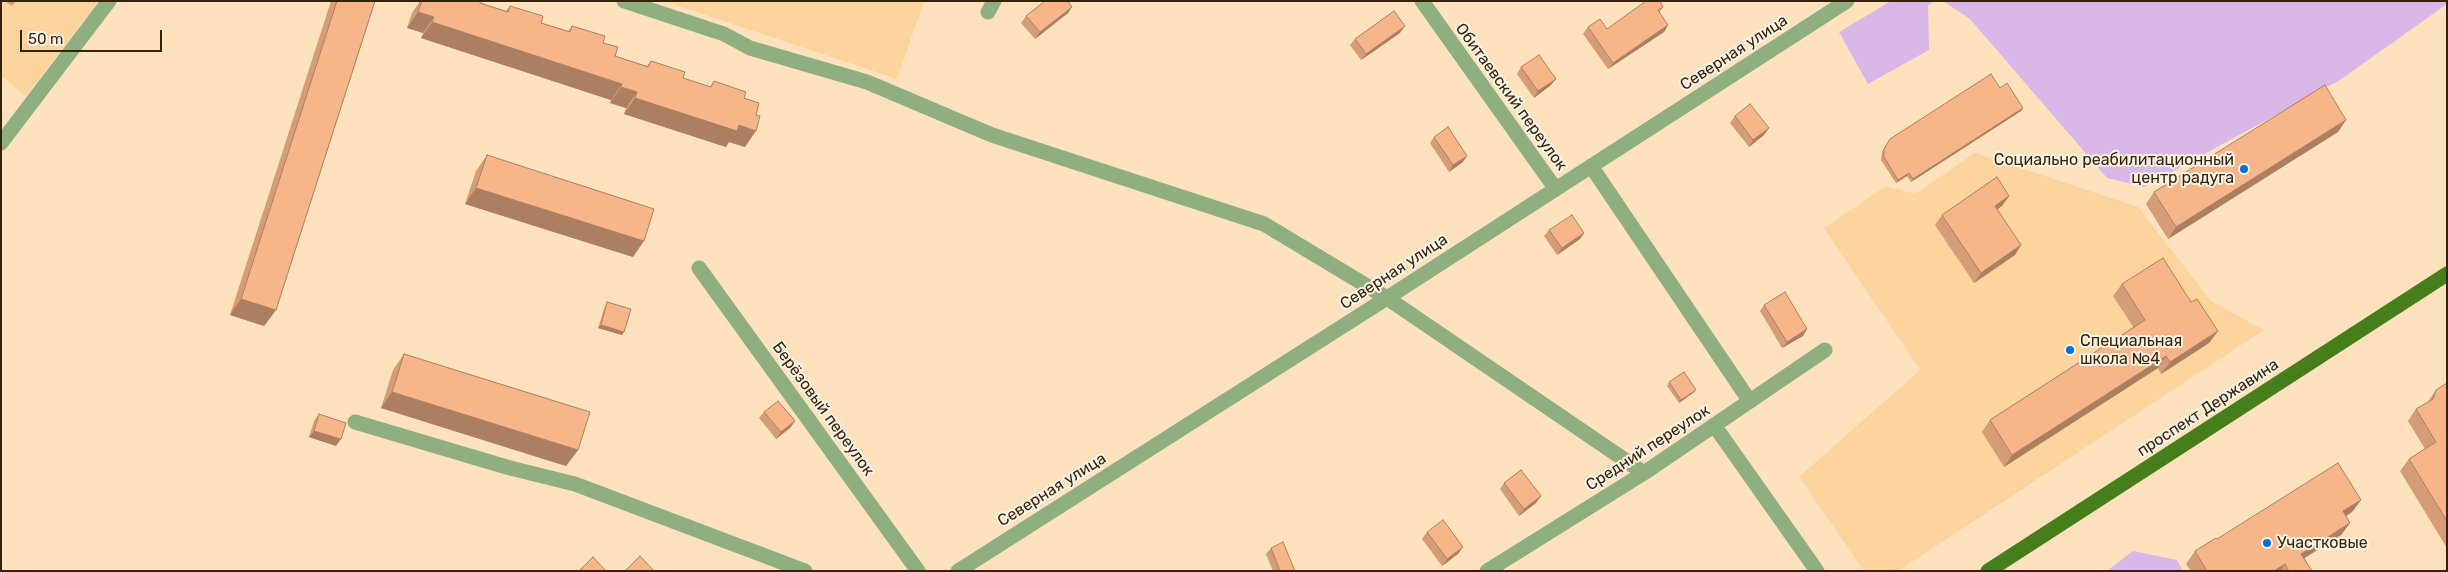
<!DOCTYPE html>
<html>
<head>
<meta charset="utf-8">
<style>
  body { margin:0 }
  #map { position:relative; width:2448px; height:572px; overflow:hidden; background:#fee2bd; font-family:Rubik,sans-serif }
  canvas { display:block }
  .frame { position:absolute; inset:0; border:2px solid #352308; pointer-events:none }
  .scale { position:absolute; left:20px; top:30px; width:142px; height:22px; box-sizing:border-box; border:2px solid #352308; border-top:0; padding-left:6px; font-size:15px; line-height:18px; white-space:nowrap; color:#352308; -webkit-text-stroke:4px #fcf3e7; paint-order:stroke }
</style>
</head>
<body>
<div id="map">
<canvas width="2448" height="572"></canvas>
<div class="frame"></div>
<div class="scale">50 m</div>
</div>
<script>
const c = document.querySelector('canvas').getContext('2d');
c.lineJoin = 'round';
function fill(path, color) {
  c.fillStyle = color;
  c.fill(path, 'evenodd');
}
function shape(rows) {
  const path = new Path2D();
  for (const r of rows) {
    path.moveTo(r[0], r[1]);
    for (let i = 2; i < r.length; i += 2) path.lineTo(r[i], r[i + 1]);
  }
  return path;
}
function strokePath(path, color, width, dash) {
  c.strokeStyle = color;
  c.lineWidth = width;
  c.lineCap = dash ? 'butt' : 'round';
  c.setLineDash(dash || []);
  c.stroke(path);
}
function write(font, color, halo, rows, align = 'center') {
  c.font = font + ' Rubik,sans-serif';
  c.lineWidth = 4;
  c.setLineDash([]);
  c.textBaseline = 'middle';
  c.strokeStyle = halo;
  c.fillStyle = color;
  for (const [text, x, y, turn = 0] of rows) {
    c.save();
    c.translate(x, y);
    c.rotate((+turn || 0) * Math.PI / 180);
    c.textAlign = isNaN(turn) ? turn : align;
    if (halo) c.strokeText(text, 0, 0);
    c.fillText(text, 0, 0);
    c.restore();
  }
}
fill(shape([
  [1,1,99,1,26,96,1,76],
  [664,1,924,1,897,79],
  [1975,153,2138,207,2211,301,2264,330,1898,571,1864,571,1799,477,1920,370,1824,228,1886,186,1915,194]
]), '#fdd49d');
fill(shape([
  [1891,1,1934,1,1928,5,1929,50,1868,84,1839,32],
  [1943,1,2447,1,2447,4,2340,80,2144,187,2107,178,1970,19],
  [2133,551,2177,560,2183,571,2107,571]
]), '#d9b7e9');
strokePath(shape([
  [624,1,724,34,750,48,867,82,992,135,1264,224,1387,298,1644,473],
  [1422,1,1555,188],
  [988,12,994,1],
  [1,143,109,1],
  [1591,166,1749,400],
  [699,268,918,571],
  [355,422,510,468,575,484,805,571],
  [1714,425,1817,571],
  [958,571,1387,298,1847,1],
  [1487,571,1644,473,1825,350]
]), '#90af80', 15);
strokePath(shape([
  [1988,571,2447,274]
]), '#467e1b', 15);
fill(shape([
  [5,1,16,1,12,6],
  [331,1,375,1,276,310,264,326,230,315],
  [420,1,480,1,480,3,506,11,510,6,541,23,568,31,572,26,603,43,615,56,647,66,651,61,683,78,710,87,714,81,744,98,745,147,729,142,726,147,624,114,626,108,610,103,611,100,421,38,423,33,407,28,412,13],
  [1072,7,1068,13,1035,39,1021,23,1026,16],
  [1663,7,1659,13,1668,25,1664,32,1608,69,1583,34,1588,27,1607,29],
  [1400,33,1361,60,1350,45,1355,39],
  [1521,67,1551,85,1534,98,1517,74],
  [2000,88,2023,108,2021,111,1911,182,1907,176,1896,183,1881,160,1882,152,1890,139],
  [1735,116,1764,135,1749,147,1730,123],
  [2338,132,2168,239,2146,204,2154,192],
  [1434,137,1463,162,1449,172,1430,143],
  [487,155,633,257,465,204,476,171],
  [2009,196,2002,206,1997,209,2015,255,1974,283,1935,225,1942,215],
  [1549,230,1584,233,1580,239,1557,255,1544,236],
  [2122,284,2191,302,2218,331,2209,343,2161,374,2158,368,2004,467,1982,432,1990,420,2134,328,2113,296],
  [607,302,622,335,598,328,605,306],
  [1764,305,1807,329,1803,336,1782,348,1760,311],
  [404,354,578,450,566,466,381,408,393,370],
  [1669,382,1693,393,1679,403,1667,386],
  [2447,383,2447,548,2400,471,2409,459,2425,449,2408,421,2416,409,2427,403,2436,390],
  [764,412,795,421,790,428,776,439,759,418],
  [319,414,336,446,309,437,314,421],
  [1504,483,1536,503,1519,516,1500,489],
  [2361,500,2352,512,2346,516,2350,523,2341,535,2304,558,2312,571,2191,571,2186,564,2195,551],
  [1427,532,1458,554,1442,566,1422,539],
  [1271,548,1295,571,1273,571,1266,554]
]), '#d49d77');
fill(shape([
  [1072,7,1068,13,1035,39,1040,32],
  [418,12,434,17,423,33,407,28],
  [432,22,622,84,611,100,421,38],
  [1668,25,1664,32,1608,69,1613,63],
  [1405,26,1400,33,1361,60,1366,54],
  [1556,79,1551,85,1534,98,1538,91],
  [621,87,637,92,626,108,610,103],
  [635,98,739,125,756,131,745,147,729,142,726,147,624,114],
  [2023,108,2021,111,1911,182,1913,179],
  [2346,120,2338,132,2168,239,2176,227],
  [1769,128,1764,135,1749,147,1753,140],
  [1467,156,1463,162,1449,172,1453,165],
  [1909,173,1907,176,1896,183,1898,180],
  [476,188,644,241,633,257,465,204],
  [2009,196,2002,206,1988,216,1995,206],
  [1584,233,1580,239,1557,255,1562,248],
  [2021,245,2015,255,1974,283,1981,273],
  [241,299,276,310,264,326,230,315],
  [601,325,624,332,622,335,598,328],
  [1807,329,1803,336,1782,348,1787,342],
  [2218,331,2209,343,2161,374,2170,362],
  [2166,356,2158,368,2004,467,2012,455],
  [1696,390,1693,393,1679,403,1681,400],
  [392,392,578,450,566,466,381,408],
  [795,421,790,428,776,439,781,432],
  [314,431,341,439,336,446,309,437],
  [1541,496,1536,503,1519,516,1524,509],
  [2361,500,2352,512,2334,523,2343,511],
  [2350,523,2341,535,2292,566,2301,554],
  [1463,547,1458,554,1442,566,1447,559],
  [2285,564,2280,571,2274,571]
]), '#ad7f61');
const building = shape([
  [337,1,375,1,276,310,241,299,337,1],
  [422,1,480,1,480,3,508,12,510,6,543,16,541,23,570,32,572,26,605,36,603,43,618,47,615,56,648,67,651,61,685,72,683,78,711,87,714,81,746,92,744,98,759,103,756,115,760,116,756,131,739,125,737,131,635,98,637,92,621,87,622,84,432,22,434,17,418,12,422,1],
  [1045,1,1068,1,1072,7,1040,32,1026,16,1045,1],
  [1646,1,1660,1,1663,7,1658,10,1668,25,1613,63,1588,27,1600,19,1607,29,1646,1],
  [1394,11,1405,26,1366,54,1355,39,1394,11],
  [1539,55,1556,79,1538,91,1521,67,1539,55],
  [1991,74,2000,88,2007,83,2023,108,1913,179,1909,173,1898,180,1884,157,1884,149,1890,139,1991,74],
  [2325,85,2346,120,2176,227,2154,192,2325,85],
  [1750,104,1769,128,1753,140,1735,116,1750,104],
  [1448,127,1467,156,1453,165,1434,137,1448,127],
  [487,155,654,209,644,241,476,188,487,155],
  [1997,177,2009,196,1995,206,2021,245,1981,273,1942,215,1997,177],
  [1572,215,1584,233,1562,248,1549,230,1572,215],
  [2163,258,2191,302,2197,299,2218,331,2170,362,2166,356,2012,455,1990,420,2145,320,2122,284,2163,258],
  [1785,292,1807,329,1787,342,1764,305,1785,292],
  [607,302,631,309,624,332,601,325,607,302],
  [404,354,590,412,578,450,392,392,404,354],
  [1684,372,1696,390,1681,400,1669,382,1684,372],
  [2447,383,2447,521,2409,459,2436,442,2416,409,2433,399,2436,390,2447,383],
  [778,401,795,421,781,432,764,412,778,401],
  [319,414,346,423,341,439,314,431,319,414],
  [2338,463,2361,500,2343,511,2350,523,2301,554,2312,571,2289,571,2285,564,2274,571,2207,571,2195,551,2216,538,2217,539,2338,463],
  [1521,470,1541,496,1524,509,1504,483,1521,470],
  [1443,520,1463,547,1447,559,1427,532,1443,520],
  [1283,542,1295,571,1280,571,1271,548,1283,542],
  [640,556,654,571,625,571,640,556],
  [593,557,606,571,579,571,593,557]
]);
fill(building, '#f7b68a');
strokePath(building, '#ad7f61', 1);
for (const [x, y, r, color] of [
  [2244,169,5,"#0370d8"],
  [2070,350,5,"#0370d8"],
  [2267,543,5,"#0370d8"]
]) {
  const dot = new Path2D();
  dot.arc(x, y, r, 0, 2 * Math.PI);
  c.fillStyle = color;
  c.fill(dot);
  strokePath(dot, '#fcf3e7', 2);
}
write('16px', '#352308', '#fcf3e7', [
  ["Северная улица",1734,53,-33],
  ["Обитаевский переулок",1511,97,54],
  ["Северная улица",1394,272,-33],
  ["проспект Державина",2208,408,-33],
  ["Берёзовый переулок",823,409,54],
  ["Средний переулок",1648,448,-33],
  ["Северная улица",1052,490,-32]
]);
write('16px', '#352308', '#fcf3e7', [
  ["Социально реабилитационный",2234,160,"right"],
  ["центр радуга",2234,178,"right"],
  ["Специальная",2080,341],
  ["школа №4",2080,359],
  ["Участковые",2277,543]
], 'left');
</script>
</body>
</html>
